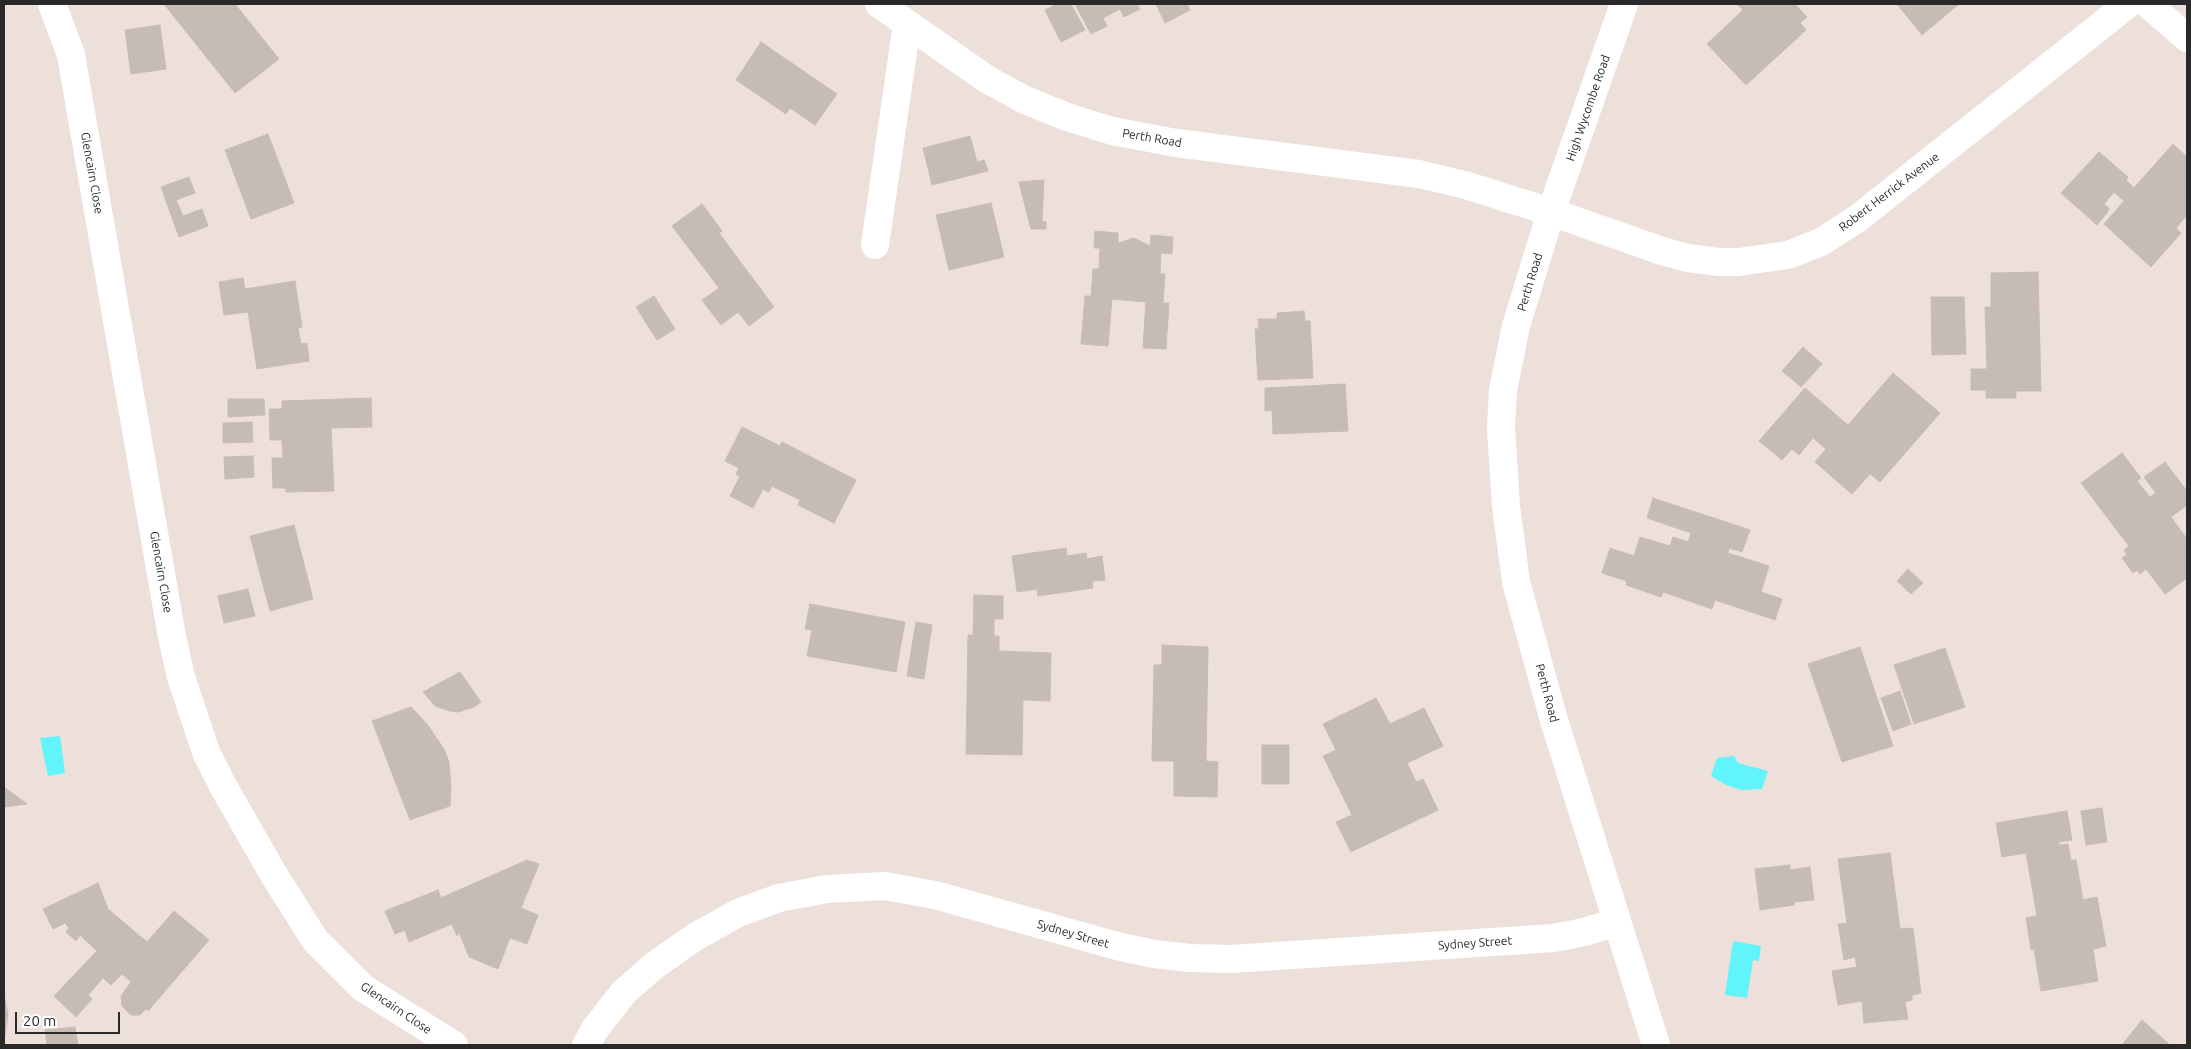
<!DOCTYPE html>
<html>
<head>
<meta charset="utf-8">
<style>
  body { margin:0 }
  #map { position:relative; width:2191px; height:1049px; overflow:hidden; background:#ede0da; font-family:Ubuntu,sans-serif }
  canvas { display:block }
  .frame { position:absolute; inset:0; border:5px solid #292929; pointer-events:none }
  .scale { position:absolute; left:15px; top:1012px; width:105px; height:22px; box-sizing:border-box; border:2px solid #292929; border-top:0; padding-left:6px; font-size:15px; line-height:18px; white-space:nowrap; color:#292929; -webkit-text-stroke:4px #fff; paint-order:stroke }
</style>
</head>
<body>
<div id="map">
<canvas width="2191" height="1049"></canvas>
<div class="frame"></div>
<div class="scale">20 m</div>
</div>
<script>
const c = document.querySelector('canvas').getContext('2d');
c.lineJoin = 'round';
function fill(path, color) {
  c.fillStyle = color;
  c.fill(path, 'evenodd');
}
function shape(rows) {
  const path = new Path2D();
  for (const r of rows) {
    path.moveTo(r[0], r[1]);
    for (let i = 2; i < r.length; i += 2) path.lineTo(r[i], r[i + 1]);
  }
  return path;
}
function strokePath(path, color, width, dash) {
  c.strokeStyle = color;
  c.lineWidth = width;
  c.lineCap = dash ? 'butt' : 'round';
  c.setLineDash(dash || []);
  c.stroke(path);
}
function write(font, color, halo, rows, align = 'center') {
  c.font = font + ' Ubuntu,sans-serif';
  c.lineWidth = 5;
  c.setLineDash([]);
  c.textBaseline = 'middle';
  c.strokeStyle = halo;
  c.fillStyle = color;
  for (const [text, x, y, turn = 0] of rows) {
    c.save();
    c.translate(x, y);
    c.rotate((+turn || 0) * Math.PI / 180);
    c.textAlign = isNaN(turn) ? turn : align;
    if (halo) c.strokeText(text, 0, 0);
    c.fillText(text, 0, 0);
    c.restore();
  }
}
fill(shape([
  [60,736,65,773,48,776,40,738],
  [1734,756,1738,763,1768,771,1762,789,1741,790,1726,785,1711,776,1717,758],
  [1733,941,1761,946,1759,961,1753,960,1747,998,1725,995]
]), '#61f4fb');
const building = shape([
  [164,4,235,4,279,59,235,93,164,4],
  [1057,4,1071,4,1085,30,1061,42,1045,10,1057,4],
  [1075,4,1137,4,1140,9,1124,17,1120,9,1103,18,1107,26,1091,34,1075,4],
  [1156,4,1187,4,1190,10,1165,23,1156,4],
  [1737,4,1795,4,1807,17,1800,23,1806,30,1746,85,1707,44,1743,10,1737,4],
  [1897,4,1959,4,1922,35,1897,4],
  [160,25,166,69,131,74,125,30,160,25],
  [761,42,837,94,815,125,790,108,786,114,736,80,761,42],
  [268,134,294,203,251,219,225,150,268,134],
  [970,136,977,162,984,160,988,171,932,185,923,148,970,136],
  [2173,144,2187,157,2187,215,2176,228,2181,233,2151,267,2104,224,2124,201,2114,192,2104,204,2109,208,2107,213,2097,225,2061,193,2099,152,2128,177,2126,180,2134,188,2173,144],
  [189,177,195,193,176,200,183,216,202,209,208,226,179,237,161,187,189,177],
  [1044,180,1042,221,1046,222,1046,229,1031,229,1019,182,1044,180],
  [991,203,1004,257,949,270,936,215,991,203],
  [702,204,722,231,719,233,774,307,749,326,738,312,721,325,702,300,719,288,672,226,702,204],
  [1095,231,1118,233,1118,243,1134,238,1150,246,1151,235,1173,237,1172,254,1161,253,1160,274,1165,274,1163,303,1169,303,1166,349,1143,348,1146,302,1112,299,1108,346,1081,344,1085,296,1091,296,1093,269,1099,269,1100,248,1094,248,1095,231],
  [2038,272,2041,391,2016,391,2016,398,1986,398,1986,390,1971,390,1971,369,1987,369,1985,307,1991,307,1991,273,2038,272],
  [243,278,245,289,295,281,302,327,298,328,301,344,307,343,309,361,257,369,248,312,224,315,219,282,243,278],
  [654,296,675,329,657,340,636,307,654,296],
  [1931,297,1964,297,1966,354,1932,355,1931,297],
  [1304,311,1305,321,1310,321,1313,378,1258,380,1255,329,1259,329,1258,319,1277,319,1277,313,1304,311],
  [1803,347,1822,364,1801,387,1782,371,1803,347],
  [1893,373,1940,413,1880,482,1870,474,1852,494,1815,462,1826,449,1813,438,1799,455,1792,449,1782,460,1759,441,1805,388,1848,425,1893,373],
  [1345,384,1348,431,1273,434,1272,410,1265,411,1265,388,1345,384],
  [371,398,372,427,331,428,334,491,286,492,286,488,273,488,272,458,283,458,282,440,270,440,269,409,282,409,282,401,371,398],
  [228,399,264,399,265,415,228,417,228,399],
  [252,422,253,442,223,443,223,423,252,422],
  [742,427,780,446,782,442,856,480,834,523,798,505,800,500,772,486,769,492,763,489,753,508,730,496,740,476,736,474,739,468,725,461,742,427],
  [2122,453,2141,478,2137,481,2150,497,2156,493,2144,477,2165,462,2187,491,2187,505,2171,517,2187,539,2187,578,2165,594,2146,569,2140,574,2137,570,2133,573,2122,558,2127,555,2124,550,2129,546,2081,483,2122,453],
  [253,456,254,477,225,479,224,457,253,456],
  [1653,498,1750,530,1742,552,1729,548,1728,553,1769,566,1761,592,1782,599,1775,620,1715,600,1712,609,1663,592,1661,597,1626,585,1627,581,1602,573,1610,548,1634,556,1640,537,1670,546,1673,537,1688,542,1691,533,1647,518,1653,498],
  [294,525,313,599,270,611,250,536,294,525],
  [1066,548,1067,556,1086,553,1087,559,1102,556,1105,580,1092,581,1093,588,1038,596,1037,589,1017,592,1012,556,1066,548],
  [1908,569,1923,583,1911,594,1897,581,1908,569],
  [248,589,255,616,224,623,218,596,248,589],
  [974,595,1003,596,1003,619,994,619,994,636,999,636,999,651,1051,653,1050,701,1023,700,1022,755,966,754,968,635,973,635,974,595],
  [810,604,905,622,896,672,807,656,812,630,805,629,810,604],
  [916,622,932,625,924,679,907,676,916,622],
  [1162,645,1208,647,1206,761,1218,762,1217,797,1174,796,1174,761,1152,761,1154,665,1162,665,1162,645],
  [1860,647,1893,746,1842,762,1808,664,1860,647],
  [1945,648,1965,707,1914,724,1894,665,1945,648],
  [460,672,481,702,474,707,458,712,450,711,435,706,423,692,460,672],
  [1900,691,1911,724,1893,731,1881,698,1900,691],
  [1376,698,1390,724,1424,708,1443,746,1407,763,1416,782,1423,779,1438,810,1351,852,1336,822,1352,815,1323,756,1336,750,1323,724,1376,698],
  [411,707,427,724,444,749,449,762,451,787,450,806,410,820,372,721,411,707],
  [1262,745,1289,745,1289,784,1262,784,1262,745],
  [4,787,27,804,4,807,4,787],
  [2102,808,2107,842,2086,845,2081,811,2102,808],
  [2067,811,2072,840,2059,842,2059,845,2068,844,2071,860,2076,860,2083,900,2097,897,2106,946,2093,949,2098,981,2041,991,2034,949,2031,950,2026,918,2037,916,2026,853,2002,857,1996,823,2067,811],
  [1890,853,1900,929,1913,928,1921,993,1912,995,1912,1000,1905,1002,1908,1019,1864,1023,1862,1001,1838,1005,1832,971,1857,967,1855,957,1844,960,1838,924,1847,923,1838,859,1890,853],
  [527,860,539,864,521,908,538,915,527,944,510,938,498,969,469,957,459,932,457,936,441,898,527,860],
  [1790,865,1790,870,1810,867,1814,900,1794,902,1794,905,1760,910,1755,869,1790,865],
  [98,883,108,909,147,942,174,911,209,940,148,1011,146,1009,140,1015,131,1015,122,1006,121,996,131,982,122,974,111,985,103,978,88,995,92,999,76,1017,54,996,97,951,80,935,76,941,66,932,69,928,65,923,53,929,43,909,98,883],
  [438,890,452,924,409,942,405,930,395,934,385,911,438,890],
  [4,994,8,1015,5,1035,4,1035,4,994],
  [2142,1020,2170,1045,2122,1045,2142,1020],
  [75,1027,78,1045,47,1045,45,1030,75,1027]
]);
fill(building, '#c4bcb5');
strokePath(building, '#c9bcb3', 1);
strokePath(shape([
  [52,4,71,55,172,637,181,677,206,752,223,786,274,875,315,940,363,988,454,1045],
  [879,4,988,80,1025,100,1067,117,1112,131,1176,143,1419,174,1465,185,1551,212,1662,251,1688,258,1719,262,1739,262,1788,255,1821,242,1857,219,2128,4],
  [1624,4,1551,212,1516,326,1503,390,1501,428,1506,506,1516,582,1553,717,1656,1045],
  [2148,4,2187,38],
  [875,245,907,24],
  [586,1045,595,1029,624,992,655,965,695,937,738,913,779,898,827,889,884,886,935,895,1117,946,1154,954,1190,958,1231,959,1554,938,1584,932,1617,922]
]), '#fff', 28);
write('12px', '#292929', '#fff', [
  ["High Wycombe Road",1588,108,-71],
  ["Perth Road",1152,138,10],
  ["Glencairn Close",92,173,80],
  ["Robert Herrick Avenue",1889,192,-37],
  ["Perth Road",1530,282,-73],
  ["Glencairn Close",161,572,80],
  ["Perth Road",1547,693,75],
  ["Sydney Street",1073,934,16],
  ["Sydney Street",1475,943,-4],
  ["Glencairn Close",396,1008,34]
]);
</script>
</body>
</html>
